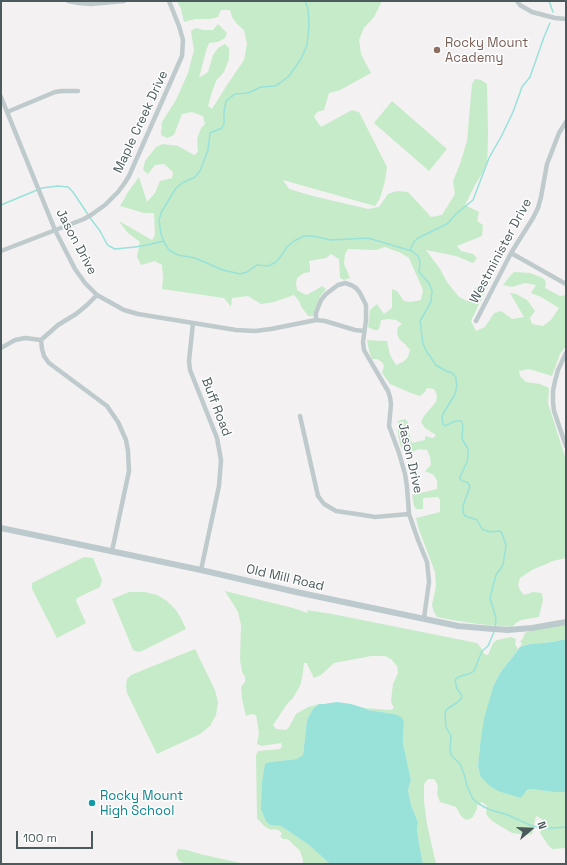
<!DOCTYPE html>
<html>
<head>
<meta charset="utf-8">
<style>
  body { margin:0 }
  #map { position:relative; width:567px; height:865px; overflow:hidden; background:#f3f1f2; font-family:"Space Grotesk",sans-serif }
  canvas { display:block }
  .frame { position:absolute; inset:0; border:2px solid #4b5a5c; pointer-events:none }
  .north { position:absolute; left:511px; top:809px; width:40px; height:40px; -webkit-text-stroke:3px #fff; paint-order:stroke; rotate:71deg; font-size:11px; font-weight:700; line-height:16px; text-align:center; color:#4b5a5c }
  .north::after { content:''; display:block; margin:auto; width:14px; height:18px; background:#4b5a5c; clip-path:polygon(50% 0,100% 100%,50% 72%,0 100%) }
  .scale { position:absolute; left:16px; top:831px; width:77px; height:18px; box-sizing:border-box; border:2px solid #4b5a5c; border-top:0; padding-left:5px; font-size:12px; line-height:14px; white-space:nowrap; color:#4b5a5c; -webkit-text-stroke:3px #fff; paint-order:stroke }
</style>
</head>
<body>
<div id="map">
<canvas width="567" height="865"></canvas>
<div class="frame"></div>
<div class="north">N</div>
<div class="scale">100 m</div>
</div>
<script>
const c = document.querySelector('canvas').getContext('2d');
c.lineJoin = 'round';
function fill(path, color) {
  c.fillStyle = color;
  c.fill(path, 'evenodd');
}
function shape(rows) {
  const path = new Path2D();
  for (const r of rows) {
    path.moveTo(r[0], r[1]);
    for (let i = 2; i < r.length; i += 2) path.lineTo(r[i], r[i + 1]);
  }
  return path;
}
function strokePath(path, color, width, dash) {
  c.strokeStyle = color;
  c.lineWidth = width;
  c.lineCap = dash ? 'butt' : 'round';
  c.setLineDash(dash || []);
  c.stroke(path);
}
function write(font, color, halo, rows, align = 'center') {
  c.font = font + ' "Space Grotesk",sans-serif';
  c.lineWidth = 3;
  c.setLineDash([]);
  c.textBaseline = 'middle';
  c.strokeStyle = halo;
  c.fillStyle = color;
  for (const [text, x, y, turn = 0] of rows) {
    c.save();
    c.translate(x, y);
    c.rotate((+turn || 0) * Math.PI / 180);
    c.textAlign = isNaN(turn) ? turn : align;
    if (halo) c.strokeText(text, 0, 0);
    c.fillText(text, 0, 0);
    c.restore();
  }
}
fill(shape([
  [177,1,382,1,374,17,364,28,359,40,361,54,371,73,340,90,329,93,324,110,317,112,314,117,321,127,352,110,359,112,387,167,385,181,380,198,375,206,283,180,289,189,313,196,368,209,379,207,388,194,397,191,408,192,431,217,442,215,455,194,453,181,460,164,467,141,472,84,475,79,481,80,487,84,488,135,487,165,475,185,465,205,479,212,477,221,483,225,482,236,457,246,461,251,473,254,477,258,473,263,456,256,426,250,440,269,447,282,459,297,467,301,473,290,485,279,490,281,471,321,476,331,485,327,494,313,501,311,512,319,524,317,510,293,516,294,527,300,535,311,530,318,532,324,543,326,551,320,559,308,541,297,531,293,536,285,525,283,512,287,503,285,510,276,514,272,530,273,543,278,546,282,545,288,560,296,566,295,566,346,560,354,552,376,529,369,519,371,520,376,526,382,540,384,549,388,548,403,566,460,566,558,553,561,532,570,520,578,518,585,520,590,524,595,533,592,542,593,543,600,539,617,521,620,516,623,512,627,478,624,452,620,437,617,434,612,432,605,436,586,435,572,419,530,416,518,440,512,440,500,438,497,423,498,423,509,416,509,414,506,412,495,437,489,437,481,434,475,425,471,431,465,430,457,427,450,418,449,413,452,404,452,400,444,398,434,398,421,405,419,408,422,408,430,412,443,425,440,425,436,433,438,436,435,425,428,421,422,424,416,436,402,437,395,434,389,427,388,425,392,420,396,411,393,390,384,382,373,384,366,382,362,377,359,372,359,369,351,367,340,387,341,390,355,396,365,403,362,408,357,410,350,405,344,400,340,397,334,398,327,402,324,396,320,388,319,381,320,380,326,378,330,374,330,368,327,370,310,377,304,384,314,392,308,392,289,397,291,404,301,411,302,421,300,423,290,409,258,401,253,385,247,376,250,348,249,345,254,344,264,350,278,344,280,340,278,339,259,331,254,326,258,309,261,310,267,310,272,304,273,297,278,296,283,297,290,306,295,314,291,322,286,326,289,319,298,314,316,308,316,301,306,299,301,294,295,274,302,261,304,248,296,232,298,231,307,224,298,162,289,163,278,162,265,155,261,141,265,137,257,140,242,127,232,119,221,152,240,155,235,154,213,144,213,120,206,128,192,139,177,147,202,155,193,160,181,172,178,173,172,164,164,155,165,148,174,143,170,145,161,156,147,163,144,178,146,194,155,198,152,197,139,201,128,205,124,203,116,192,112,182,114,174,135,167,138,161,135,162,122,176,100,188,73,194,50,191,31,196,28,203,30,213,30,218,24,227,33,225,38,218,42,209,43,206,51,199,78,208,72,213,55,218,48,225,44,229,48,229,59,224,72,216,81,212,92,208,106,212,109,227,85,244,60,247,44,244,30,237,24,232,17,230,10,221,10,218,17,210,19,195,19,184,22,181,9],
  [392,101,447,149,429,171,374,123],
  [84,557,93,558,102,580,100,587,77,598,76,601,86,623,57,638,32,589,32,583],
  [225,591,293,608,308,613,307,610,332,614,477,643,481,648,484,654,488,655,493,643,497,640,511,637,516,639,515,644,518,649,500,673,493,687,489,703,480,745,478,766,480,776,523,794,528,790,532,789,553,792,566,792,566,848,552,849,548,845,540,833,542,819,536,816,532,834,527,835,512,833,497,824,491,820,486,814,487,806,482,802,477,805,477,809,472,818,466,820,461,816,456,807,440,802,437,794,438,786,436,782,434,779,428,779,424,784,424,802,427,824,436,864,423,864,419,843,417,830,418,822,411,805,408,790,411,780,403,743,404,721,394,714,368,710,364,708,391,710,394,708,391,702,392,692,393,684,398,673,397,666,391,659,385,656,371,656,334,663,321,675,314,678,308,666,307,663,304,663,302,678,300,686,293,698,287,704,273,725,276,729,286,730,289,727,296,714,308,707,319,704,313,709,307,720,303,755,297,759,270,762,270,825,281,826,309,845,330,864,303,864,303,860,300,851,290,841,287,839,283,839,280,836,282,834,280,831,275,829,271,830,264,826,257,818,256,755,258,751,280,749,282,746,281,743,262,746,257,744,259,733,257,720,256,715,252,714,246,716,242,699,241,687,245,682,245,677,242,672,240,660,241,625,238,612],
  [129,592,145,592,157,595,167,601,175,609,181,618,186,629,142,651,138,652,133,650,112,599],
  [566,624,566,639,552,642,530,644,520,647,522,643,520,642,523,638,525,633,532,630],
  [195,649,215,690,218,702,216,715,210,726,200,734,157,754,127,693,126,685,127,679,131,675],
  [178,849,187,850,200,854,240,863,256,864,187,864,179,861,176,854]
]), '#c6ebc8');
fill(shape([
  [566,639,566,792,553,792,532,789,527,790,521,798,498,791,490,786,480,776,478,766,480,745,484,719,493,687,500,673,520,647,530,644,552,642],
  [337,702,351,704,364,708,368,710,394,714,401,717,404,721,403,743,411,780,408,790,411,805,418,822,417,830,419,843,423,864,330,864,309,845,281,826,270,825,266,821,261,809,262,782,265,764,270,762,297,759,303,755,307,720,313,709,319,704,324,704]
]), '#98e2da');
strokePath(shape([
  [305,1,308,9,309,25,307,45,301,59,289,76,280,83,275,86,261,87,248,93,235,94,226,101,224,112,224,124,222,128,210,133,208,150,200,171,195,177,182,183,176,188,161,213,159,220,161,234,165,244,169,250,178,255,195,258,223,270,240,274,247,272,257,265,268,266,276,262,281,256,287,247,294,241,304,236,313,236,331,240,368,238,412,251,418,256,420,262,419,272,429,283,432,291,431,302,420,321,423,344,427,352,436,365,444,370,452,373,456,377,456,381,457,386,455,394,443,414,442,418,443,424,445,426,455,421,461,421,463,425,462,439,468,449,468,456,467,462,460,477,460,479,462,481,467,482,470,486,463,506,463,512,465,516,477,520,482,529,490,532,499,531,501,532,502,533,506,546,503,565,496,575,490,598,496,618,495,628],
  [549,1,553,12],
  [1,205,42,188,58,186,68,187,73,192,91,219,100,231,107,244,109,246,115,249,135,247,147,245,164,241],
  [410,250,414,242,418,238,447,224,456,214,473,200,489,158,502,135,513,112,522,87,530,77,544,37,550,23],
  [494,632,488,646,482,651,474,671,471,673,458,677,455,680,457,689,461,694,462,697,458,702,447,709,445,713,446,727,451,736,450,749,451,755,460,764,464,774,467,786,473,799,479,804,488,809,508,815,530,825,541,828,553,828,566,827]
]), '#98e2da', 1.5);
strokePath(shape([
  [68,1,79,3,91,4,124,1],
  [517,1,520,5,532,12,555,18,566,19],
  [1,97,55,230,75,269,85,283,97,295,124,310,138,314,236,330,255,331,271,329,316,320,325,321,355,330,364,331],
  [7,112,55,92,62,91,78,91],
  [1,251,84,219,91,215,105,205,118,192,124,184,129,176,182,56,183,40,179,26,169,1],
  [511,253,566,284],
  [97,295,87,305,76,314,58,325,41,340,42,349,44,356,49,363,107,406,118,422,126,440,128,451,129,471,112,551],
  [316,320,316,313,321,300,326,294,338,285,345,283,351,285,356,288,360,293,366,305,366,320,363,342,364,350,368,357,388,391,390,397,391,404,389,426,399,453,405,474,407,487,409,514,418,540,427,562,428,571,429,582,424,618],
  [476,321,511,253,533,218,538,208,541,197,547,164,559,133,566,122],
  [193,323,189,361,190,370,217,438,221,460,219,486,201,570],
  [1,348,15,340,25,338,41,340],
  [566,353,558,370,555,381,553,391,553,402,554,411,566,446],
  [300,416,318,496,324,504,336,511,363,515,375,517,386,516,409,514]
]), '#bfcacc', 4.5);
strokePath(shape([
  [1,528,201,570,296,592,458,626,481,628,508,630,532,628,566,622]
]), '#bccacd', 6);
for (const [x, y, r, color] of [
  [437,50,4,"#8d6e63"],
  [92,803,4,"#0f9aa8"]
]) {
  const dot = new Path2D();
  dot.arc(x, y, r, 0, 2 * Math.PI);
  c.fillStyle = color;
  c.fill(dot);
  strokePath(dot, '#fff', 1.5);
}
write('13px', '#785e54', '#fff', [
  ["Rocky Mount",445,43],
  ["Academy",445,58]
], 'left');
write('13px', '#4b5a5c', '#fff', [
  ["Maple Creek Drive",141,122,-65],
  ["Jason Drive",76,242,62],
  ["Westminister Drive",501,251,-62],
  ["Buff Road",216,407,69],
  ["Jason Drive",410,458,77],
  ["Old Mill Road",285,578,13]
]);
write('13px', '#0d838f', '#fff', [
  ["Rocky Mount",100,796],
  ["High School",100,811]
], 'left');
</script>
</body>
</html>
